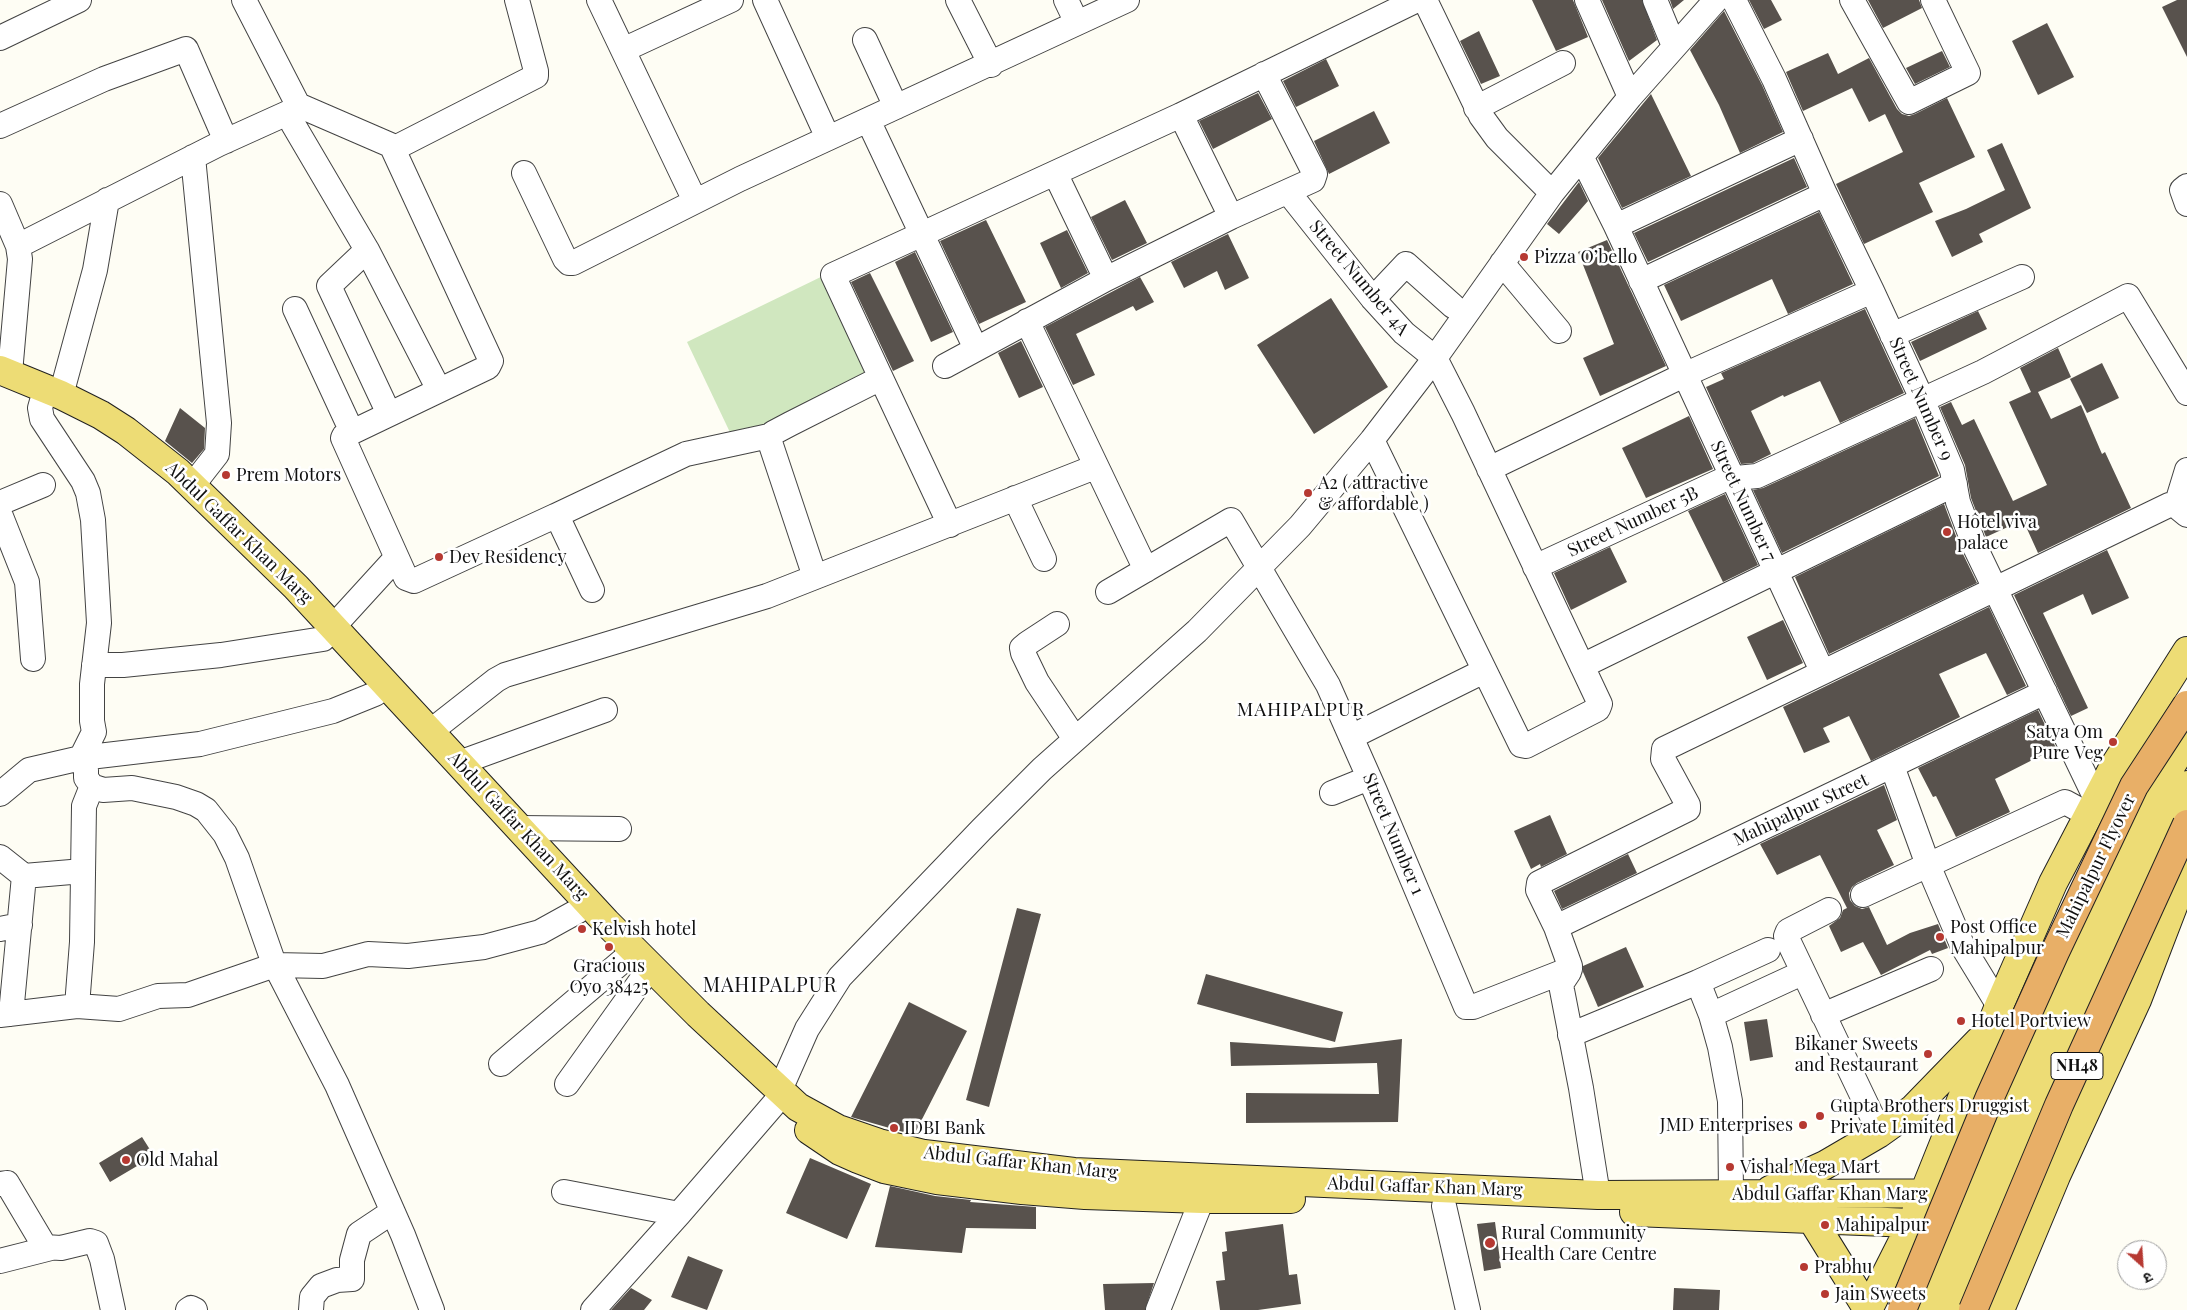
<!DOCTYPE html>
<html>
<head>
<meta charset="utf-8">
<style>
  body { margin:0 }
  #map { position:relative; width:2187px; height:1310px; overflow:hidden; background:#fefdf4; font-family:"Playfair Display","Noto Sans Devanagari",serif }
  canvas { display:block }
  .north { position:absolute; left:2117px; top:1240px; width:50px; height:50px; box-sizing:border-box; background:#fff; border:1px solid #9f9f9f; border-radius:50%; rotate:154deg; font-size:14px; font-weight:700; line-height:20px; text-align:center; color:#101010 }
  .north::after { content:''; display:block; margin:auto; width:18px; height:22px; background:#b63932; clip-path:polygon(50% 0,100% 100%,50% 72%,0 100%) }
</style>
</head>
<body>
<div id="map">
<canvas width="2187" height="1310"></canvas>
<div class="north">उ</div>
</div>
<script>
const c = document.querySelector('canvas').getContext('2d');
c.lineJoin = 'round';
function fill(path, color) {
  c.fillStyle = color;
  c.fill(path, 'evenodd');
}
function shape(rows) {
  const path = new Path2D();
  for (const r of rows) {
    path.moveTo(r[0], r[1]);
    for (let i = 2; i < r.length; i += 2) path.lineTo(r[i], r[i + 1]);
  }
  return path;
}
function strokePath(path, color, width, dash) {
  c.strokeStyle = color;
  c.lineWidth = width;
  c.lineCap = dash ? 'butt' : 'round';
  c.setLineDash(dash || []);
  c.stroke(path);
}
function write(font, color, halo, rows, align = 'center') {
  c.font = font + ' "Playfair Display",serif';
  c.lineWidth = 5;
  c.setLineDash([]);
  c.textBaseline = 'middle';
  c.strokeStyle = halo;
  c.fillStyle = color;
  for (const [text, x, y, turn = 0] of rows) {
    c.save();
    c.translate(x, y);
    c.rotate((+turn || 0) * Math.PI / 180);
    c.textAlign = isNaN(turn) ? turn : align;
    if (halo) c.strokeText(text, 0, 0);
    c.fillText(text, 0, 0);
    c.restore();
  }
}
fill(shape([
  [829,273,881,378,736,445,687,342]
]), '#d0e7bf');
fill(shape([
  [1532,0,1573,0,1588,37,1556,51],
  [1602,0,1642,0,1657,40,1629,61],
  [1670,0,1684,0,1673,9],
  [1749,0,1771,0,1782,20,1764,29],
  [1868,0,1919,0,1922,8,1883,28],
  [2177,0,2187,0,2187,57,2162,7],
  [1724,11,1762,85,1783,132,1740,153,1719,105,1690,50],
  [2047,23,2074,77,2038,95,2012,41],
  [1479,31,1500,76,1481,84,1460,41],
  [1942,51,1950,67,1915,84,1906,68],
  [1828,53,1838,74,1869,58,1897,109,1902,114,1909,116,1915,114,1947,98,1975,157,1919,183,1933,212,1864,244,1836,184,1903,152,1885,114,1869,122,1852,88,1803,111,1786,72],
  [1326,59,1339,86,1296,107,1283,81],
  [1258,93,1272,119,1213,149,1199,121],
  [1651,94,1691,176,1622,208,1598,158],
  [1374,111,1390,143,1329,174,1314,141],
  [2002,143,2031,208,1979,234,1983,242,1952,257,1935,221,1966,209,2005,190,1987,150],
  [1794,158,1807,187,1648,262,1634,233],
  [1579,182,1588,201,1559,234,1547,224],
  [1125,200,1147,243,1112,260,1091,217],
  [1819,212,1853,284,1788,314,1772,279,1681,321,1664,285],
  [986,220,1026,302,979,324,940,241],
  [1067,230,1088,273,1061,288,1040,243],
  [1228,234,1249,278,1225,290,1217,271,1184,288,1171,262],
  [1607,240,1666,366,1600,396,1583,358,1614,344,1578,252],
  [915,252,953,332,931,342,895,262],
  [870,273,914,361,893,371,851,282],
  [1140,277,1154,302,1136,311,1133,306,1076,334,1095,375,1073,385,1045,327],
  [1331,298,1388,387,1314,434,1257,345],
  [1865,309,1904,393,1840,423,1820,381,1784,397,1783,395,1751,411,1771,454,1753,463,1741,464,1706,387,1724,379,1721,373],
  [1978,311,1987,329,1920,361,1911,342],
  [1021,341,1043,387,1019,398,998,353],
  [2058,348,2071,377,2038,392,2051,419,2081,405,2102,454,2105,452,2131,508,2038,553,2023,520,1986,537,1971,498,1965,465,1940,407,1951,402,1962,425,1974,419,2013,501,2047,485,2009,402,2031,392,2020,368],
  [2102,363,2119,398,2087,413,2070,379],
  [180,408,205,428,204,449,192,463,165,441],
  [1689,416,1713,469,1646,498,1622,448],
  [1915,418,1939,476,1782,553,1753,490,1763,488],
  [1725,494,1758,565,1723,582,1688,511],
  [1944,504,1962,552,1977,583,1829,654,1795,577],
  [1610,547,1627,582,1571,610,1554,573],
  [2107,550,2129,598,2092,615,2083,594,2043,613,2088,708,2071,716,2014,595],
  [1989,607,2026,686,2007,695,1986,653,1939,674,1960,717,1871,761,1849,716,1823,728,1830,742,1804,753,1783,707],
  [1783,620,1803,663,1767,680,1747,637],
  [2038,710,2056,748,1995,779,2010,812,1956,837,1936,796,1933,797,1918,768],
  [1884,785,1897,820,1877,830,1894,865,1857,883,1852,887,1849,893,1850,900,1855,906,1862,909,1869,907,1887,945,1910,933,1938,924,1948,948,1932,954,1930,950,1881,975,1863,942,1841,952,1829,926,1840,918,1843,910,1847,908,1820,855,1777,875,1760,844],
  [1550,815,1567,854,1541,867,1540,864,1531,869,1514,831],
  [1628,854,1637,873,1562,909,1554,891],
  [1017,908,1041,914,989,1107,966,1100],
  [1626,947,1644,987,1598,1007,1583,972,1583,966],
  [1206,974,1343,1012,1335,1042,1197,1004],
  [909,1002,967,1031,914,1135,851,1117],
  [1767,1019,1773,1057,1750,1061,1744,1022],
  [1402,1039,1398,1122,1246,1123,1246,1093,1379,1094,1377,1063,1231,1066,1230,1042,1330,1048],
  [142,1137,154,1156,110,1182,99,1163],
  [810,1158,871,1184,847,1239,786,1213],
  [890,1186,935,1196,971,1200,970,1202,1036,1207,1036,1229,966,1228,962,1253,875,1247],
  [1495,1222,1501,1268,1484,1271,1477,1224],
  [1283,1224,1289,1275,1297,1274,1301,1304,1258,1310,1220,1310,1216,1281,1225,1280,1222,1252,1227,1251,1225,1232],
  [688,1256,723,1270,707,1310,671,1297],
  [1154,1283,1145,1310,1105,1310,1103,1284],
  [631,1288,652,1300,644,1310,611,1310],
  [1674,1288,1720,1290,1719,1310,1673,1310]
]), '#58524d');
const minor = shape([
  [244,0,298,105,395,147],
  [517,0,536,71,536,76,393,149,491,361,488,367,344,436,343,438,406,578,414,581,555,516,559,520,592,590],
  [599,0,695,201],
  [765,0,828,138],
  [958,0,991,65],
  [1066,0,1077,23],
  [1425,0,1481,116,1497,138,1552,193],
  [1587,0,1630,97],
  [1655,0,1674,46],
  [1734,0,1774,79,1825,194,1872,291,1922,399,1952,470,1958,502,1975,547,2097,801],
  [1852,0,1909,102,1968,73,1933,0],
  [0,38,79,0],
  [865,40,896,107],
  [623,50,731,0],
  [1476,108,1563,63],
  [1181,115,1231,217],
  [868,120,976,349],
  [293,124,367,250,439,390],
  [0,126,104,79,186,49,226,141],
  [1582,158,1616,226,1822,671],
  [524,173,565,259,569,263,573,263,740,179,1127,0],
  [1055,173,1106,279],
  [2187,186,2182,190,2187,204],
  [1288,192,1373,299,1404,333,1435,358,1463,413,1600,704,1598,709,1526,746,1521,745,1372,440],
  [0,204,18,246,20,259,10,373],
  [1616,226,1801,139],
  [18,246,219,144,292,111,298,105],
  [367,250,329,286,389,414],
  [1502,263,1559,331],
  [1641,281,1825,194],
  [1373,299,1406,264,1453,306],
  [295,309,352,432],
  [1027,321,1146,570],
  [1892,335,2022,277],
  [945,366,1106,279,1231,217,1313,180,1315,174,1264,74],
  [881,378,950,525],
  [61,395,95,270,107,200],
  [42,401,40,408,42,419,83,481,88,493,93,520,99,623,92,684,92,721,94,732,81,758,86,770,86,778,92,786,103,790,132,788,176,797,196,804,206,810,225,834,237,858,273,961,337,1085,403,1235,432,1310],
  [1489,469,1684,375,1872,291],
  [192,486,217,454,219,423,193,157],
  [1015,498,1044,559],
  [0,503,43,485],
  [2176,506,2187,470],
  [0,514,27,582,33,659],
  [555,516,686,454,769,436],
  [1535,567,1725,479,1757,476,1983,372,2128,296,2187,393],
  [815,577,769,439,773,433,790,424,881,378,833,275,1181,115,1417,0],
  [1108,592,1231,520,1328,685,1375,791,1466,1007,1473,1007,1570,969],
  [1057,624,1028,643,1022,648,1023,653,1037,682,1075,739],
  [333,627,396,558],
  [94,665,123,665,221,655,323,639],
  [1582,666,1955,484],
  [431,731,496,680,505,675,767,596,1095,467],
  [1351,737,1484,671],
  [459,763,605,710],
  [1892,766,1928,865,1963,947,1999,1006],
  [1332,793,1369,778],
  [0,794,29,770,81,758,200,744,333,711,375,694],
  [519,828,619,829],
  [0,857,24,876],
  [1863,895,2065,802,2089,815],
  [1829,910,1788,931,1786,936,1880,1133],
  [1556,927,2045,692],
  [0,929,20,925],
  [1698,982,1711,1015,1720,1047,1730,1101,1731,1193],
  [77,1006,82,942,84,806,92,786],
  [11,1014,24,876,83,871],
  [0,1015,77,1006,119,1009,158,996,188,995,275,965,323,966,368,954,408,956,484,947,540,932,578,911],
  [1711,1015,1802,973],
  [1823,1015,1931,969],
  [1570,1035,1698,982,1768,950],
  [501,1064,626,958],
  [567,1084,645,975],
  [780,1090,807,1029,840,977,982,829,1042,769,1197,631,1300,526,1372,440,1435,358,1552,193,1630,97,1716,0],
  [0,1184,7,1183,45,1247,61,1248,90,1241,96,1243,102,1259,113,1310],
  [564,1192,679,1214],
  [1598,1195,1581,1088,1562,990,1561,984,1569,972,1570,966,1556,927,1538,890,1539,883,1688,809,1688,805,1663,759,1664,749,2169,505,2176,506,2187,515],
  [1444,1206,1468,1310],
  [0,1261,51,1248],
  [188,1310,191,1308,195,1310],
  [311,1310,312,1297,321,1286,337,1280,352,1279,352,1260,359,1234,392,1212],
  [593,1310,679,1214,774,1104],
  [1158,1310,1202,1199]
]);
const major = shape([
  [0,370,61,395,101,415,126,431,178,472,296,587,606,922,698,1014,798,1107,838,1129,879,1143,924,1154,1074,1172,1598,1195,1970,1193,2048,1195],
  [809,1130,840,1151,858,1159,884,1169,937,1180,1022,1190,1085,1195,1202,1199,1291,1199],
  [1770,1190,1825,1165,1878,1134,1913,1109,1979,1041],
  [1634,1212,1912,1223,2037,1221],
  [1811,1218,1868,1310],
  [1868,1310,1912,1223,1999,1006,2053,883,2113,768,2187,651],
  [1921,1310,1957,1222,2154,793,2187,740],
  [1948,1310,2166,819,2187,785],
  [2000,1310,2056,1176,2137,1000,2187,870]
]);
strokePath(minor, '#434343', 26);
strokePath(major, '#212121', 30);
strokePath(minor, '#fff', 24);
strokePath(major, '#eddc75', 28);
const highwayBridge = shape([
  [1902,1310,1989,1099,2055,952,2134,786,2187,705],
  [1973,1310,2059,1105,2187,824]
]);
strokePath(highwayBridge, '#212121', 30, []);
strokePath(highwayBridge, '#e8af67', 28);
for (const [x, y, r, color] of [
  [1524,257,5,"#b63932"],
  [226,475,5,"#b63932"],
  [1308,493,5,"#b63932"],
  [1947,532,5,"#b63932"],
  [439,557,5,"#b63932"],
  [2113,742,5,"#b63932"],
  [582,929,5,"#b63932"],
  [1940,937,5,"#b63932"],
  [609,947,5,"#b63932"],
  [1961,1021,5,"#b63932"],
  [1928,1054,5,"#b63932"],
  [1820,1116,5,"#b63932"],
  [1803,1125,5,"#b63932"],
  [894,1128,5,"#b63932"],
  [126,1160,5,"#b63932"],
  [1730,1167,5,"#b63932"],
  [1825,1225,5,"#b63932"],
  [1490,1243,6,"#b63932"],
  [1804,1267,5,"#b63932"],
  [1825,1294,5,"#b63932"]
]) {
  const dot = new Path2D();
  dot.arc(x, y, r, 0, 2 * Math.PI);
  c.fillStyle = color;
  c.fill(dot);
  strokePath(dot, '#fff', 2);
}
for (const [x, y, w] of [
  [2077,1066,52]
]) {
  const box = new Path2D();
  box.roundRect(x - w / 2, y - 13.5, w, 27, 4);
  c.fillStyle = '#fff';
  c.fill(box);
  strokePath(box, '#101010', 1);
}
write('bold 16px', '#101010', null, [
  ["NH48",2077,1066]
]);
write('18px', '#101010', '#fff', [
  ["Pizza O’bello",1534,257],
  ["Prem Motors",236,475],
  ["A2 ( attractive",1318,483],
  ["& affordable )",1318,504],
  ["Hôtel viva",1957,522],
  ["palace",1957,543],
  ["Dev Residency",449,557],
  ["Satya Om",2103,732,"right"],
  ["Pure Veg",2103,753,"right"],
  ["Post Office",1950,927],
  ["Mahipalpur",1950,948],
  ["Kelvish hotel",592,929],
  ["Gracious",609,966,"center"],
  ["Oyo 38425",609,987,"center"],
  ["Hotel Portview",1971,1021],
  ["Bikaner Sweets",1918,1044,"right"],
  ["and Restaurant",1918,1065,"right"],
  ["Gupta Brothers Druggist",1830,1106],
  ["Private Limited",1830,1127],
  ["JMD Enterprises",1793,1125,"right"],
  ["IDBI Bank",904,1128],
  ["Old Mahal",136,1160],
  ["Vishal Mega Mart",1740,1167],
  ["Mahipalpur",1835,1225],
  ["Rural Community",1501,1233],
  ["Health Care Centre",1501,1254],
  ["Prabhu",1814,1267],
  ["Jain Sweets",1835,1294]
], 'left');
write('18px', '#101010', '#fff', [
  ["Street Number 4A",1359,278,50],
  ["Street Number 9",1921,399,66],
  ["Street Number 7",1743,501,65],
  ["Street Number 5B",1633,522,-25],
  ["Abdul Gaffar Khan Marg",239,533,44],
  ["Mahipalpur Street",1801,810,-25],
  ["Abdul Gaffar Khan Marg",518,826,47],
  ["Street Number 1",1393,834,67],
  ["Mahipalpur Flyover",2096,866,-64],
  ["Abdul Gaffar Khan Marg",1021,1163,6],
  ["Abdul Gaffar Khan Marg",1425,1187,2],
  ["Abdul Gaffar Khan Marg",1830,1194]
]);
c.letterSpacing = '1px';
write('19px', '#101010', '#fff', [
  ["MAHIPALPUR",1301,710]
]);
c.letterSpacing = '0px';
c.letterSpacing = '1px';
write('20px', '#101010', '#fff', [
  ["MAHIPALPUR",770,986]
]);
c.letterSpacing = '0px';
</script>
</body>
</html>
